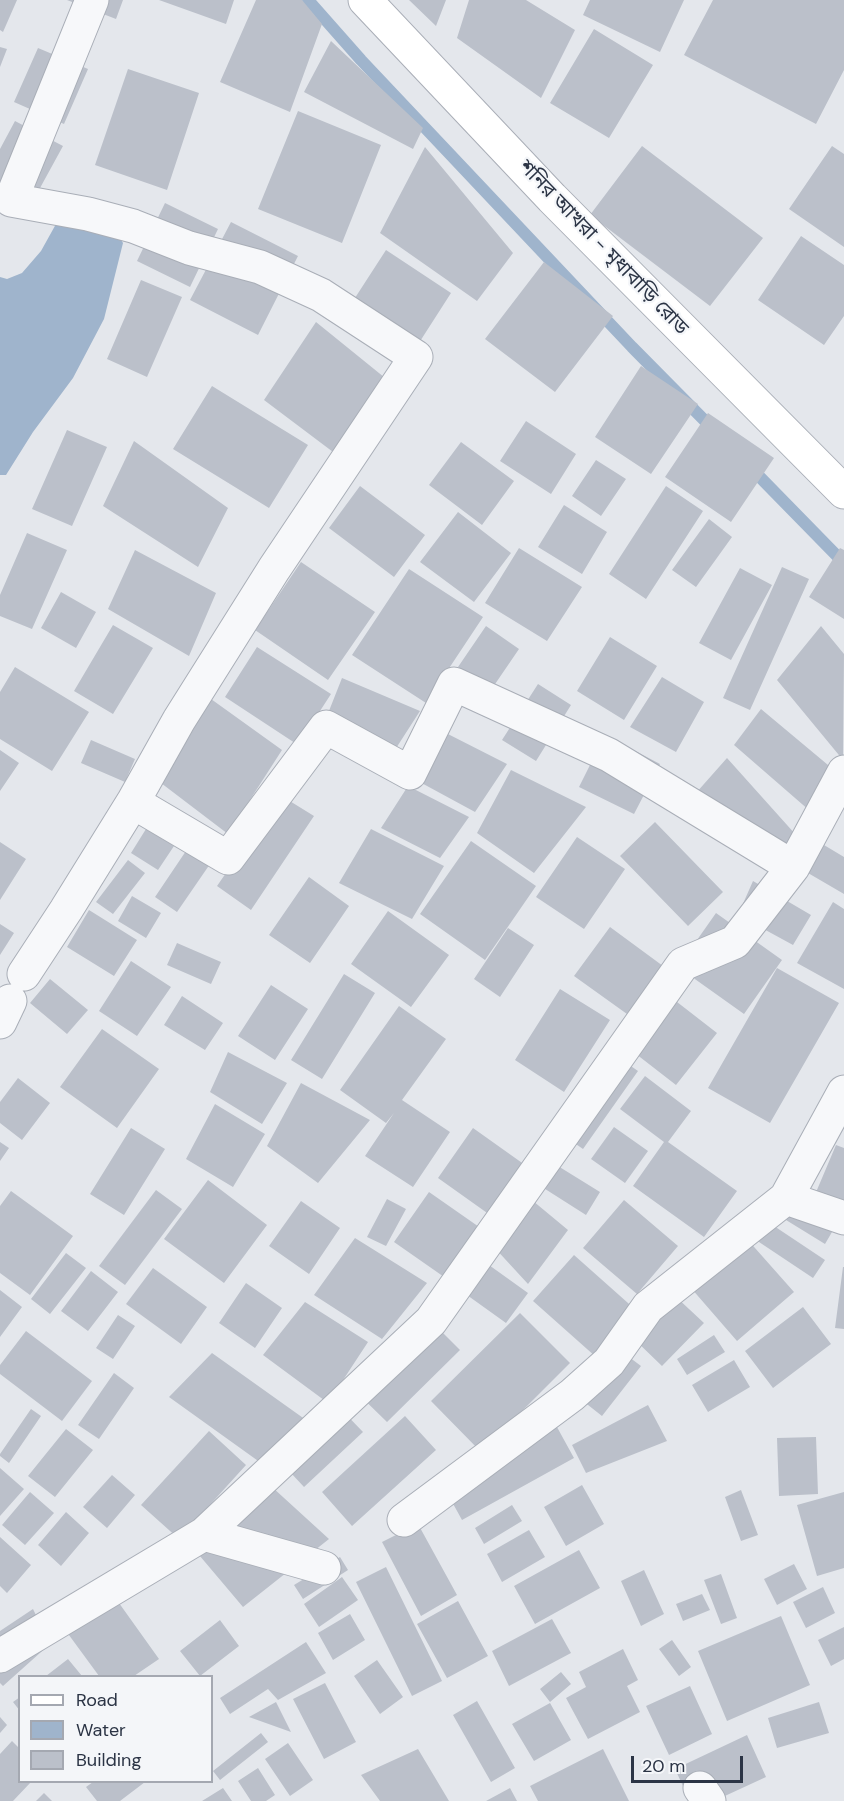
<!DOCTYPE html>
<html>
<head>
<meta charset="utf-8">
<style>
  body { margin:0 }
  #map { position:relative; width:844px; height:1801px; overflow:hidden; background:#e4e7ec; font-family:"DM Sans",sans-serif }
  canvas { display:block }
  .legend { position:absolute; left:18px; top:1675px; width:195px; height:108px; box-sizing:border-box; background:#f4f6f9; border:2px solid #a4a8b1; margin:0; padding:8px 10px; list-style:none; font-size:18px; color:#2b3445 }
  .legend li { display:flex; align-items:center; gap:12px; height:30px }
  .legend b { width:30px; border:2px solid #a4a8b1 }
  .scale { position:absolute; left:631px; top:1756px; width:112px; height:27px; box-sizing:border-box; border:3px solid #2b3445; border-top:0; padding-left:8px; font-size:18px; line-height:21px; white-space:nowrap; color:#2b3445; -webkit-text-stroke:4px #f4f6f9; paint-order:stroke }
</style>
</head>
<body>
<div id="map">
<canvas width="844" height="1801"></canvas>
<ul class="legend">
<li><b style="height:8px;background:#fff"></b>Road</li>
<li><b style="height:16px;background:#9fb4cc"></b>Water</li>
<li><b style="height:16px;background:#bbc0ca"></b>Building</li>
</ul>
<div class="scale">20 m</div>
</div>
<script>
const c = document.querySelector('canvas').getContext('2d');
c.lineJoin = 'round';
function fill(path, color) {
  c.fillStyle = color;
  c.fill(path, 'evenodd');
}
function shape(rows) {
  const path = new Path2D();
  for (const r of rows) {
    path.moveTo(r[0], r[1]);
    for (let i = 2; i < r.length; i += 2) path.lineTo(r[i], r[i + 1]);
  }
  return path;
}
function strokePath(path, color, width, dash) {
  c.strokeStyle = color;
  c.lineWidth = width;
  c.lineCap = dash ? 'butt' : 'round';
  c.setLineDash(dash || []);
  c.stroke(path);
}
function write(font, color, halo, rows, align = 'center') {
  c.font = font + ' "DM Sans","Noto Sans Bengali",sans-serif';
  c.lineWidth = 4.5;
  c.setLineDash([]);
  c.textBaseline = 'middle';
  c.strokeStyle = halo;
  c.fillStyle = color;
  for (const [text, x, y, turn = 0] of rows) {
    c.save();
    c.translate(x, y);
    c.rotate((+turn || 0) * Math.PI / 180);
    c.textAlign = isNaN(turn) ? turn : align;
    if (halo) c.strokeText(text, 0, 0);
    c.fillText(text, 0, 0);
    c.restore();
  }
}
fill(shape([
  [61,215,113,227,123,243,104,319,73,378,33,432,6,475,0,475,0,277,7,279,22,273,41,251]
]), '#9fb4cc');
strokePath(shape([
  [308,0,361,60,632,347,715,431],
  [750,467,844,563]
]), '#9fb4cc', 12);
fill(shape([
  [0,0,17,0,3,32,0,30],
  [67,0,123,0,116,19],
  [159,0,234,0,226,24],
  [256,0,302,0,322,24,290,112,220,82],
  [409,0,446,0,436,26],
  [469,0,526,0,575,30,541,98,457,38],
  [590,0,684,0,660,52,583,15],
  [713,0,844,0,844,70,816,124,684,55],
  [594,29,653,65,609,138,550,103],
  [331,41,423,128,413,149,304,92],
  [0,47,7,49,0,67],
  [38,48,88,69,64,124,14,102],
  [128,69,199,93,167,190,95,165],
  [298,111,381,145,342,243,258,209],
  [15,121,63,146,34,199,0,181,0,149],
  [642,146,763,238,710,306,590,215],
  [832,146,844,154,844,247,789,209],
  [425,147,513,253,477,301,380,233],
  [165,203,218,229,190,287,137,261],
  [231,222,298,256,258,335,190,300],
  [801,236,844,265,844,316,824,345,758,300],
  [386,250,451,293,408,360,342,318],
  [544,262,613,316,555,392,485,339],
  [141,280,182,297,147,377,107,359],
  [316,322,395,386,345,461,264,400],
  [641,366,698,404,651,474,595,437],
  [212,386,308,445,269,508,173,449],
  [708,413,774,458,731,522,665,477],
  [526,421,576,454,551,494,500,461],
  [67,430,107,447,72,526,32,509],
  [134,441,228,508,198,567,103,506],
  [461,442,514,481,482,525,429,485],
  [596,460,626,479,601,516,572,496],
  [360,486,425,535,394,577,329,528],
  [666,486,703,511,646,599,609,574],
  [564,505,607,532,582,574,538,547],
  [458,512,511,553,474,602,420,562],
  [709,519,732,537,696,587,672,570],
  [27,533,67,550,32,629,0,616,0,595],
  [519,548,582,587,547,641,485,603],
  [840,548,844,550,844,619,809,597],
  [135,550,216,593,189,656,108,609],
  [301,562,375,612,328,680,255,630],
  [782,567,809,579,750,710,723,698],
  [740,568,772,585,731,660,699,643],
  [409,569,483,617,426,703,352,655],
  [61,592,96,612,76,648,41,628],
  [113,625,153,648,113,714,74,691],
  [486,626,519,649,491,690,458,667],
  [821,626,844,654,843,760,777,680],
  [610,637,657,666,624,720,577,691],
  [257,647,331,694,298,745,225,697],
  [15,667,89,712,52,771,0,739,0,692],
  [662,677,704,702,676,752,630,727],
  [342,678,420,711,391,756,325,721],
  [538,684,571,705,536,761,502,740],
  [211,699,282,750,228,834,161,783],
  [761,709,834,770,810,811,734,745],
  [440,730,507,764,475,812,416,780],
  [605,735,660,764,634,814,579,787],
  [91,740,135,759,125,782,81,763],
  [0,750,19,763,0,791],
  [727,758,796,835,767,870,696,793],
  [511,770,586,807,534,873,477,833],
  [408,786,469,817,440,858,381,828],
  [280,795,314,816,251,910,217,886],
  [655,822,723,892,688,926,620,856],
  [146,829,174,846,158,870,131,853],
  [371,829,444,866,412,919,339,883],
  [577,837,625,869,584,929,536,897],
  [471,841,536,886,485,960,420,914],
  [0,842,26,859,0,900],
  [824,845,844,857,844,894,808,873],
  [188,848,210,864,177,912,155,897],
  [128,860,145,873,113,914,96,902],
  [309,877,349,906,310,963,269,935],
  [753,881,811,915,793,945,738,915],
  [132,896,161,913,146,938,118,921],
  [833,902,844,909,844,989,797,963],
  [89,910,137,940,114,976,67,947],
  [388,911,449,955,411,1007,351,964],
  [716,913,782,960,744,1014,678,967],
  [0,924,14,933,0,955],
  [610,927,663,966,627,1014,574,976],
  [508,928,534,945,500,997,474,979],
  [177,943,221,962,211,984,167,965],
  [131,961,171,987,137,1036,99,1011],
  [777,968,839,1003,770,1123,708,1088],
  [344,974,375,993,322,1079,291,1060],
  [50,979,88,1010,67,1034,30,1003],
  [271,985,308,1009,275,1060,238,1036],
  [659,988,717,1033,676,1085,618,1040],
  [560,989,610,1020,564,1092,515,1060],
  [182,996,223,1023,205,1050,164,1025],
  [399,1006,446,1039,402,1100,450,1132,413,1187,365,1156,394,1113,386,1123,340,1090],
  [102,1029,159,1069,117,1128,60,1087],
  [228,1052,287,1083,262,1124,210,1092],
  [612,1053,638,1071,583,1149,557,1131],
  [645,1076,691,1111,668,1142,737,1191,704,1237,633,1186,664,1142,620,1109],
  [18,1078,50,1103,22,1140,0,1123,0,1102],
  [301,1083,370,1120,318,1183,267,1146],
  [215,1104,265,1134,233,1187,186,1159],
  [614,1127,648,1151,625,1183,591,1159],
  [131,1128,165,1149,124,1215,90,1194],
  [473,1128,525,1165,490,1215,438,1178],
  [0,1142,9,1148,0,1161],
  [836,1145,844,1148,844,1209,814,1197],
  [545,1158,600,1192,586,1215,531,1180],
  [208,1180,267,1225,224,1283,164,1239],
  [156,1190,182,1209,125,1285,99,1266],
  [11,1191,73,1236,30,1295,0,1273,0,1206],
  [429,1192,482,1229,447,1279,394,1242],
  [527,1196,568,1230,528,1284,493,1246],
  [387,1199,406,1209,386,1246,367,1237],
  [624,1200,678,1246,637,1294,583,1248],
  [301,1201,340,1228,309,1274,269,1246],
  [793,1209,832,1232,825,1244,786,1220],
  [768,1222,825,1260,813,1278,756,1240],
  [355,1238,427,1283,382,1339,314,1295],
  [747,1239,794,1292,737,1341,691,1288],
  [66,1253,86,1268,50,1314,31,1299],
  [475,1255,528,1293,506,1323,453,1285],
  [574,1255,637,1311,596,1357,533,1301],
  [843,1267,844,1267,844,1329,835,1328],
  [153,1268,207,1307,181,1344,126,1304],
  [91,1271,118,1292,88,1331,61,1311],
  [246,1283,282,1308,255,1348,219,1323],
  [0,1290,22,1307,0,1337],
  [674,1295,704,1323,662,1366,633,1338],
  [305,1302,368,1342,328,1403,263,1355],
  [803,1307,831,1344,773,1388,745,1351],
  [420,1310,460,1350,387,1422,347,1383],
  [520,1313,570,1363,481,1452,431,1401],
  [118,1315,135,1326,113,1359,96,1348],
  [26,1331,92,1381,62,1421,0,1374,0,1365],
  [714,1335,725,1352,687,1375,677,1359],
  [621,1351,641,1366,602,1416,583,1401],
  [212,1353,306,1420,261,1463,169,1397],
  [734,1360,750,1387,708,1412,692,1385],
  [114,1373,134,1388,99,1439,78,1425],
  [335,1403,363,1432,304,1487,277,1458],
  [648,1405,667,1441,586,1473,572,1445],
  [31,1409,41,1416,9,1463,0,1456,0,1454],
  [405,1416,436,1450,352,1526,322,1492],
  [552,1418,574,1458,462,1520,440,1480],
  [66,1429,93,1450,55,1497,28,1476],
  [209,1431,246,1465,179,1539,141,1505],
  [816,1437,818,1494,779,1496,777,1438],
  [0,1468,24,1489,0,1516],
  [112,1475,135,1495,107,1528,83,1507],
  [582,1485,604,1524,566,1546,544,1507],
  [272,1487,329,1539,243,1607,194,1549],
  [741,1490,758,1535,741,1541,725,1497],
  [30,1492,54,1513,25,1545,2,1525],
  [844,1492,844,1568,817,1576,797,1505],
  [512,1505,522,1521,484,1544,475,1528],
  [66,1512,89,1533,61,1566,38,1545],
  [418,1524,457,1595,421,1616,382,1542],
  [529,1530,545,1557,502,1582,487,1554],
  [0,1537,31,1565,7,1593,0,1586],
  [579,1550,600,1588,535,1624,514,1586],
  [340,1557,348,1570,303,1599,294,1585],
  [794,1564,807,1589,777,1605,764,1579],
  [386,1567,442,1681,412,1696,356,1582],
  [644,1570,664,1614,641,1626,621,1581],
  [721,1574,737,1618,721,1624,704,1580],
  [342,1577,358,1600,319,1627,304,1604],
  [823,1587,835,1613,806,1628,793,1602],
  [702,1594,710,1610,683,1621,676,1604],
  [114,1596,159,1659,134,1676,99,1676,66,1631],
  [458,1601,488,1656,447,1678,417,1624],
  [33,1609,50,1644,3,1686,0,1683,0,1631],
  [350,1614,365,1640,333,1660,318,1633],
  [781,1616,810,1685,727,1721,698,1651],
  [552,1619,571,1653,509,1686,492,1651],
  [220,1620,239,1646,200,1676,180,1651],
  [844,1627,844,1659,831,1666,818,1640],
  [672,1640,691,1667,679,1676,659,1649],
  [306,1642,326,1673,278,1700,268,1689,230,1714,220,1698],
  [623,1649,638,1680,627,1686,640,1712,588,1739,566,1698,586,1687,579,1672],
  [68,1659,82,1676,46,1676],
  [377,1660,403,1697,380,1714,354,1676],
  [561,1672,571,1684,550,1702,540,1689],
  [325,1683,356,1742,324,1759,293,1699],
  [690,1686,712,1734,669,1755,646,1706],
  [20,1697,20,1711,13,1702],
  [477,1701,515,1768,491,1782,453,1715],
  [276,1702,291,1732,249,1717],
  [819,1702,829,1733,777,1748,768,1718],
  [550,1703,571,1740,534,1761,512,1724],
  [0,1717,7,1725,0,1733],
  [261,1733,268,1742,220,1780,213,1771],
  [747,1735,766,1777,714,1801,690,1801,675,1769],
  [12,1741,20,1749,20,1782,31,1782,13,1801,0,1801,0,1754],
  [288,1743,313,1780,290,1796,265,1759],
  [418,1749,449,1801,380,1801,361,1775],
  [603,1749,629,1801,538,1801,530,1786],
  [258,1768,275,1795,266,1801,251,1801,238,1781],
  [93,1782,145,1782,120,1801,97,1801,86,1787],
  [223,1788,232,1801,202,1801],
  [510,1788,517,1801,486,1801],
  [44,1793,52,1801,36,1801]
]), '#bbc0ca');
const minor = shape([
  [133,802,228,858,326,727,410,773,454,684,609,755,793,867],
  [24,974,66,910,133,802,179,720,274,569,416,357,321,295,260,267,189,248,133,226,88,214,11,200,92,0],
  [0,1022,10,1001],
  [786,1198,844,1218],
  [404,1520,572,1395,609,1362,648,1307,786,1198,844,1092],
  [204,1534,324,1568],
  [0,1656,204,1534,431,1321,683,964,735,942,793,867,844,772],
  [700,1788,709,1801]
]);
const secondary = shape([
  [365,0,552,198,844,492]
]);
strokePath(minor, '#a9aeb7', 35);
strokePath(secondary, '#a9aeb7', 35);
strokePath(minor, '#f7f8fa', 33);
strokePath(secondary, '#fff', 33);
write('20px', '#2b3445', '#f4f6f9', [
  ["শনির আখরা - মৃধাবাড়ি রোড",603,248,46]
]);
</script>
</body>
</html>
